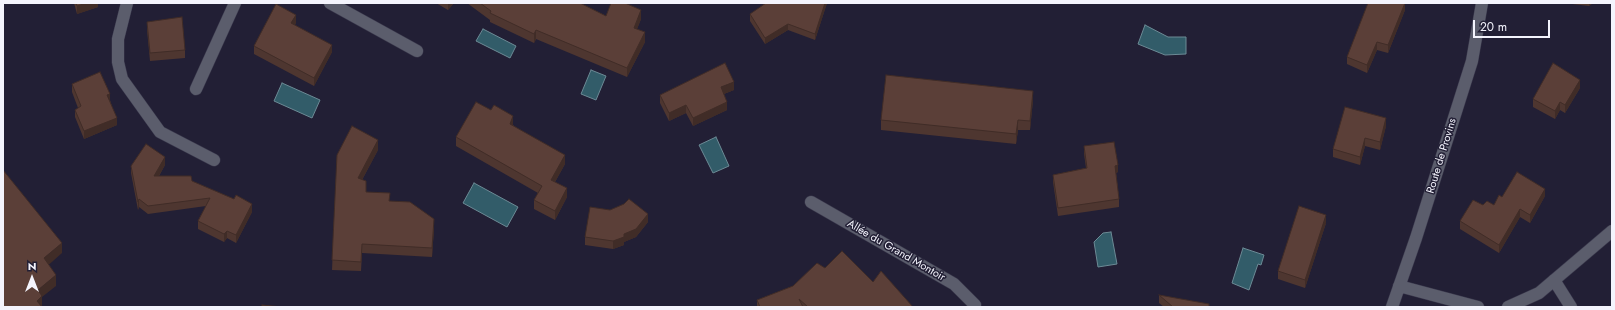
<!DOCTYPE html>
<html>
<head>
<meta charset="utf-8">
<style>
  body { margin:0 }
  #map { position:relative; width:1615px; height:310px; overflow:hidden; background:#221f35; font-family:Jost,sans-serif }
  canvas { display:block }
  .frame { position:absolute; inset:0; border:4px solid #f4f4fd; pointer-events:none }
  .north { position:absolute; left:12px; top:258px; width:40px; height:40px; -webkit-text-stroke:3px #221f35; paint-order:stroke; rotate:0deg; font-size:11px; font-weight:700; line-height:16px; text-align:center; color:#f4f4fd }
  .north::after { content:''; display:block; margin:auto; width:14px; height:18px; background:#f4f4fd; clip-path:polygon(50% 0,100% 100%,50% 72%,0 100%) }
  .scale { position:absolute; left:1473px; top:20px; width:77px; height:18px; box-sizing:border-box; border:2px solid #f4f4fd; border-top:0; padding-left:5px; font-size:12px; line-height:14px; white-space:nowrap; color:#f4f4fd; -webkit-text-stroke:3px #221f35; paint-order:stroke }
</style>
</head>
<body>
<div id="map">
<canvas width="1615" height="310"></canvas>
<div class="frame"></div>
<div class="north">N</div>
<div class="scale">20 m</div>
</div>
<script>
const c = document.querySelector('canvas').getContext('2d');
c.lineJoin = 'round';
function fill(path, color) {
  c.fillStyle = color;
  c.fill(path, 'evenodd');
}
function shape(rows) {
  const path = new Path2D();
  for (const r of rows) {
    path.moveTo(r[0], r[1]);
    for (let i = 2; i < r.length; i += 2) path.lineTo(r[i], r[i + 1]);
  }
  return path;
}
function strokePath(path, color, width, dash) {
  c.strokeStyle = color;
  c.lineWidth = width;
  c.lineCap = dash ? 'butt' : 'round';
  c.setLineDash(dash || []);
  c.stroke(path);
}
function write(font, color, halo, rows, align = 'center') {
  c.font = font + ' Jost,sans-serif';
  c.lineWidth = 3;
  c.setLineDash([]);
  c.textBaseline = 'middle';
  c.strokeStyle = halo;
  c.fillStyle = color;
  for (const [text, x, y, turn = 0] of rows) {
    c.save();
    c.translate(x, y);
    c.rotate((+turn || 0) * Math.PI / 180);
    c.textAlign = isNaN(turn) ? turn : align;
    if (halo) c.strokeText(text, 0, 0);
    c.fillText(text, 0, 0);
    c.restore();
  }
}
const water = shape([
  [1145,25,1168,37,1186,37,1186,54,1165,55,1138,44,1145,25],
  [483,29,516,46,510,58,476,41,483,29],
  [591,70,606,76,596,100,581,94,591,70],
  [282,83,320,100,312,118,274,101,282,83],
  [716,137,729,166,713,173,699,145,716,137],
  [474,183,518,207,507,227,463,203,474,183],
  [1111,232,1117,264,1098,267,1094,242,1103,233,1111,232],
  [1243,248,1264,255,1261,265,1258,264,1249,290,1232,283,1243,248]
]);
fill(water, '#325c69');
strokePath(water, '#6c8a95', 1);
const minor = shape([
  [127,3,118,39,118,62,122,79,160,132,214,160],
  [330,3,417,51],
  [196,89,235,3],
  [811,202,954,284,975,305,974,307],
  [1554,280,1571,307],
  [1399,286,1478,307],
  [1392,307,1416,238,1472,61,1482,3],
  [1508,307,1539,293,1612,231]
]);
strokePath(minor, '#3b394d', 13);
strokePath(minor, '#5b5d6c', 12);
fill(shape([
  [74,3,98,3,98,7,77,14],
  [436,3,454,3,448,10],
  [467,3,580,3,606,16,641,19,637,29,645,42,627,77,536,39,534,43,490,22,490,20],
  [827,3,815,40,788,30,765,44,750,21,750,14],
  [1405,3,1405,10,1388,53,1377,50,1367,73,1347,64,1347,57],
  [1564,3,1593,3,1589,6],
  [147,22,185,50,185,58,150,61,147,30],
  [296,23,295,25,332,52,314,86,254,54,254,46],
  [72,84,110,100,117,125,84,139,75,117,75,110,78,108,72,92],
  [1580,88,1565,113,1560,110,1555,119,1533,107,1533,99],
  [734,90,724,94,727,110,693,126,686,113,669,121,660,103,660,95],
  [1033,100,1030,130,1018,130,1016,144,881,130,881,120],
  [513,124,513,125,565,164,555,182,567,197,555,220,534,209,534,200,538,193,456,146,456,137],
  [1386,126,1380,150,1365,146,1360,165,1333,157,1333,149],
  [1084,146,1118,172,1116,173,1119,199,1119,207,1058,216,1053,182,1053,175,1086,168,1084,154],
  [378,150,362,180,366,192,390,201,434,228,432,257,362,253,361,271,332,270,337,155],
  [165,165,159,176,192,181,252,212,236,243,227,238,224,242,198,229,198,221,206,206,148,214,139,207,138,210,131,173,131,166],
  [1545,196,1530,223,1520,217,1499,253,1460,229,1460,221,1494,205,1502,197],
  [648,222,636,237,624,242,624,245,613,249,585,245,585,237],
  [1326,223,1305,288,1278,279,1278,271],
  [825,268,873,282,913,307,757,307,757,300,793,286],
  [1159,295,1209,307,1164,307,1159,303]
]), '#4e3630');
fill(shape([
  [86,3,98,3,98,7,77,14,77,6],
  [448,3,454,3,448,10],
  [825,3,827,3,815,40,815,34],
  [1405,3,1405,10,1388,53,1388,45],
  [1589,3,1593,3,1589,6],
  [641,10,641,19,634,37,634,28],
  [296,15,296,23,291,31,291,23],
  [788,24,788,30,765,44,765,38],
  [536,30,536,39,534,43,534,34],
  [645,32,645,42,627,77,627,68],
  [1377,42,1377,50,1367,73,1367,65],
  [332,45,332,52,314,86,314,78],
  [1580,80,1580,88,1565,113,1565,105],
  [734,82,734,90,721,95,721,87],
  [1033,91,1033,100,1030,130,1030,121],
  [110,94,110,101,107,95],
  [727,102,727,110,693,126,693,118],
  [1560,102,1560,110,1555,119,1555,111],
  [686,105,686,113,669,121,669,113],
  [513,116,513,124,510,133,510,124],
  [117,118,117,125,84,139,84,131],
  [1386,118,1386,126,1380,150,1380,142],
  [1018,120,1018,130,1016,144,1016,134],
  [1365,138,1365,146,1360,165,1360,157],
  [378,140,378,150,358,187,358,178],
  [565,155,565,164,551,189,551,180],
  [165,157,165,165,154,184,154,176],
  [1118,165,1118,172,1115,173,1115,166],
  [567,188,567,197,555,220,555,211],
  [1545,189,1545,196,1530,223,1530,215],
  [139,199,139,207,138,210,138,202],
  [252,204,252,212,236,243,236,235],
  [1520,209,1520,217,1499,253,1499,245],
  [648,214,648,222,636,237,624,242,624,245,613,249,613,241,624,234],
  [1326,215,1326,223,1305,288,1305,280],
  [434,219,434,228,432,257,432,248],
  [227,231,227,238,224,242,224,234],
  [62,243,62,253,44,269,44,258],
  [56,275,56,286,42,297,42,307,37,301,38,290]
]), '#402c27');
const building = shape([
  [76,3,86,3,77,6,76,3],
  [480,3,580,3,606,16,611,3,625,3,641,10,634,28,645,32,627,68,536,30,534,34,490,13,491,11,480,3],
  [766,3,825,3,815,34,788,24,765,38,750,14,766,3],
  [1368,3,1405,3,1388,45,1377,42,1367,65,1347,57,1368,3],
  [276,4,296,15,291,23,332,45,314,78,254,46,276,4],
  [182,17,185,50,150,53,147,22,182,17],
  [725,63,734,82,721,87,727,102,693,118,686,105,669,113,660,95,725,63],
  [1553,63,1580,80,1565,105,1560,102,1555,111,1533,99,1553,63],
  [100,72,110,94,107,95,117,118,84,131,75,110,81,106,72,84,100,72],
  [886,75,1033,91,1030,121,1018,120,1016,134,881,120,886,75],
  [476,102,491,110,494,105,513,116,510,124,565,155,551,180,567,188,555,211,534,200,542,186,456,137,476,102],
  [1345,107,1386,118,1380,142,1365,138,1360,157,1333,149,1345,107],
  [352,126,378,140,358,178,366,181,366,192,390,193,389,201,410,202,434,219,432,248,362,244,361,262,332,260,337,155,352,126],
  [1114,142,1118,165,1115,166,1119,199,1058,208,1053,175,1087,168,1084,146,1114,142],
  [146,144,165,157,154,176,191,176,192,181,234,199,236,195,252,204,236,235,227,231,224,234,198,221,210,198,148,206,139,199,138,202,131,166,146,144],
  [3,170,62,243,44,258,56,275,38,290,42,296,37,301,42,307,3,307,3,170],
  [1517,172,1545,189,1530,215,1520,209,1499,245,1460,221,1473,200,1483,205,1487,201,1494,205,1499,195,1502,197,1517,172],
  [629,199,648,214,636,229,624,234,624,237,613,241,585,237,590,207,610,210,624,204,629,199],
  [1299,206,1326,215,1305,280,1278,271,1299,206],
  [842,251,873,282,881,271,913,307,808,307,799,299,803,307,760,307,757,300,793,286,817,263,825,268,842,251],
  [1159,295,1209,304,1209,307,1173,307,1159,295],
  [262,305,282,307,262,307,262,305]
]);
fill(building, '#5b3f38');
strokePath(building, '#402c27', 1);
write('11px', '#f4f4fd', '#221f35', [
  ["Route de Provins",1442,156,-73],
  ["Allée du Grand Montoir",896,251,30]
]);
</script>
</body>
</html>
